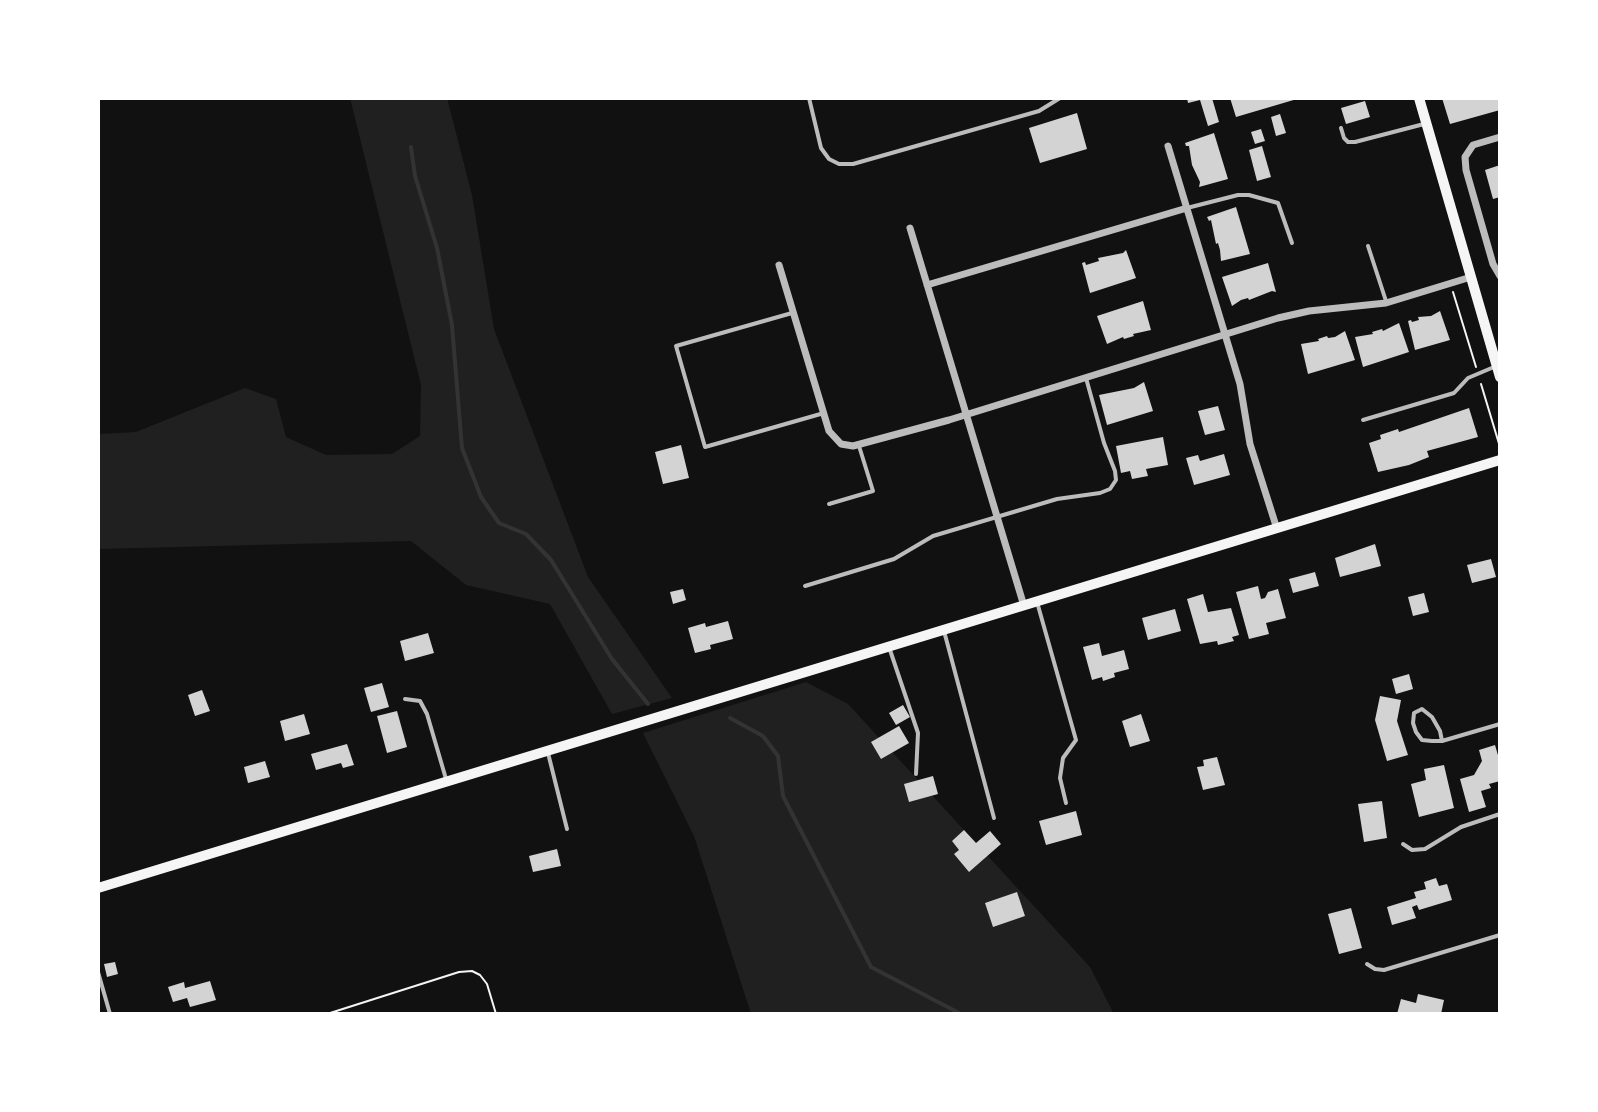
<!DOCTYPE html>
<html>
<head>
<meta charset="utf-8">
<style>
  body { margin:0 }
  #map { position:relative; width:1598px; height:1112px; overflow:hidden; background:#111; font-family:Quicksand,sans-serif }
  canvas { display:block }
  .frame { position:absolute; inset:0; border:100px solid #fff; pointer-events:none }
</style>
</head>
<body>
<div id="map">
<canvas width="1598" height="1112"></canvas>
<div class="frame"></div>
</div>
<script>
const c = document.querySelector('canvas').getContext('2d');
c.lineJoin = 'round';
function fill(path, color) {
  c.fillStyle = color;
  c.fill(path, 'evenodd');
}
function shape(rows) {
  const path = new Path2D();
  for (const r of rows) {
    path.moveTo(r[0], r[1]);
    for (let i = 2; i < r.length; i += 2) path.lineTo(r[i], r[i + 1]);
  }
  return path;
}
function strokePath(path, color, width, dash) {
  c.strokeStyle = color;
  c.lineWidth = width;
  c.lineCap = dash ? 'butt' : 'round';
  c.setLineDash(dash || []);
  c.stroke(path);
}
fill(shape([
  [350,98,447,98,472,195,494,329,588,577,672,698,612,714,550,604,466,585,411,541,98,549,98,434,136,432,245,388,276,399,286,437,326,455,392,454,420,436,421,385],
  [806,682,848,704,1090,967,1114,1014,751,1014,694,836,643,733]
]), '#202020');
strokePath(shape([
  [411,147,415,176,437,248,452,325,462,448,481,497,499,523,526,534,551,560,612,659,648,704],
  [730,718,763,736,778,756,783,796,871,967,961,1014]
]), '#333', 4);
fill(shape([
  [1187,98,1212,98,1219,122,1208,126,1200,100,1188,103],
  [1230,98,1297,98,1297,99,1236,117],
  [1442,98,1500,98,1500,110,1450,124],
  [1365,101,1370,117,1346,124,1341,108],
  [1077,113,1087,149,1040,163,1029,128],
  [1280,114,1286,133,1276,136,1271,117],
  [1261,129,1265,141,1255,144,1251,132],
  [1214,133,1228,179,1199,187,1200,182,1192,165,1189,146,1186,146,1185,143],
  [1262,146,1271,177,1257,181,1249,150],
  [1500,165,1500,197,1493,199,1485,170],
  [1236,207,1250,254,1221,261,1220,250,1218,243,1216,244,1211,220,1209,221,1207,217],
  [1126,250,1136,278,1090,293,1082,263,1085,262,1086,265,1099,261,1098,258,1123,253],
  [1268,263,1276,292,1272,291,1249,300,1248,298,1241,300,1232,306,1222,277],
  [1143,301,1151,330,1133,334,1134,336,1124,339,1123,337,1107,344,1097,316],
  [1440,311,1450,340,1415,350,1408,321,1411,320,1412,322,1419,320,1418,317,1431,316],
  [1399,323,1409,352,1363,367,1355,337,1373,334,1372,332,1382,329,1383,331],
  [1345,331,1355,360,1308,374,1301,344,1319,341,1318,339,1327,336,1328,338,1335,337],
  [1144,382,1153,411,1107,425,1099,395,1134,388],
  [1218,406,1225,430,1205,435,1198,411],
  [1469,408,1478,437,1427,451,1429,457,1409,465,1378,472,1369,443,1381,439,1380,435,1398,429,1399,432],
  [1163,437,1168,465,1146,469,1148,476,1132,479,1130,471,1121,473,1116,446],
  [681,445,689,478,663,484,655,452],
  [1224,454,1230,475,1194,485,1186,458,1198,455,1200,461],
  [1375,544,1381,566,1340,577,1335,558],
  [1491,559,1496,577,1472,583,1467,565],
  [1315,572,1319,586,1293,593,1289,579],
  [1258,586,1261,599,1265,598,1268,592,1278,589,1286,618,1266,623,1269,634,1249,639,1236,592],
  [683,589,686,600,673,604,670,592],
  [1424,593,1429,612,1413,616,1408,597],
  [1203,594,1208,612,1231,608,1239,635,1232,637,1234,641,1218,645,1217,641,1200,644,1187,599],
  [1175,609,1181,631,1148,640,1142,618],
  [728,621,733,639,710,645,711,649,695,653,688,628,705,623,706,627],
  [428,633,434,653,405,661,400,641],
  [1099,643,1102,656,1124,650,1129,669,1114,673,1115,677,1103,681,1102,677,1092,680,1083,647],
  [1409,674,1413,689,1396,694,1392,679],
  [382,683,389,707,371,712,364,688],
  [202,690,210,711,195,716,188,695],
  [1380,696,1401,700,1397,721,1408,755,1387,761,1375,720],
  [903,705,910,717,896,725,889,713],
  [397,711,407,747,387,753,377,716],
  [304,714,310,734,285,741,280,721],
  [1141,714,1150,741,1130,747,1122,721],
  [899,726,909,743,881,759,871,742],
  [347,744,354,765,343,768,341,763,316,770,311,754],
  [1495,745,1500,762,1500,781,1489,784,1491,788,1481,791,1486,807,1469,812,1460,779,1474,775,1482,761,1479,750],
  [1217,757,1225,785,1203,790,1197,767,1204,766,1203,760],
  [265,761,270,777,248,783,244,767],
  [1444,765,1454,808,1419,817,1411,784,1426,780,1424,769],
  [933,776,938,794,909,802,904,784],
  [1382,801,1387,838,1364,842,1358,804],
  [1076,811,1082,835,1046,845,1039,821],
  [964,830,976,843,990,831,1001,844,969,872,954,854,959,850,952,841],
  [557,849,561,866,533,872,529,856],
  [1436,878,1439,886,1447,884,1452,900,1419,910,1417,905,1412,907,1416,918,1392,925,1387,907,1416,898,1414,892,1426,889,1424,882],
  [1017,892,1025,916,993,927,985,903],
  [1351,908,1362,948,1339,954,1328,914],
  [115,962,118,974,107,977,104,964],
  [210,981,216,1000,190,1007,187,998,173,1002,168,987,184,982,185,988],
  [1418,994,1444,1000,1441,1014,1397,1014,1401,999,1416,1003]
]), '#d3d3d3');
strokePath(shape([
  [1453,292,1476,367],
  [1481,384,1500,447],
  [327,1014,459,972,472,971,480,975,487,984,496,1014]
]), '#f5f5f5', 2);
strokePath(shape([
  [809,98,821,148,829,159,839,164,853,164,1039,111,1060,98],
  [1341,128,1344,138,1348,142,1355,142,1424,124],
  [1187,208,1238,195,1249,195,1278,203,1292,243],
  [1368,246,1386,301],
  [792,313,676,346,705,447,824,413],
  [1363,420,1454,393,1468,378,1494,367],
  [829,504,873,491,859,446],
  [805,586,894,559,933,536,1057,499,1100,493,1110,489,1116,480,1115,471,1104,443,1086,378],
  [1037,602,1076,740,1063,758,1060,778,1066,803],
  [944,631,994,818],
  [890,650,918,733,916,774],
  [405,699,420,701,427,714,446,779],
  [1442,741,1440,731,1432,717,1422,709,1414,713,1413,723,1416,732,1422,740,1432,741,1442,741,1500,724],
  [548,753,567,829],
  [1403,844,1412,850,1425,849,1461,827,1500,814],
  [1367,964,1375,969,1384,970,1500,935],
  [98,972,110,1014]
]), '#bcbcbc', 4);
strokePath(shape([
  [1500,137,1473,145,1465,157,1466,170,1493,264,1500,276],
  [1168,146,1240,384,1250,444,1277,529],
  [910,228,1024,606],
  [779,265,829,431,841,444,853,446,949,420,1278,318,1309,311,1386,303,1471,277],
  [927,285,1187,208]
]), '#bcbcbc', 7);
strokePath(shape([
  [1419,98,1500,377],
  [98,888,1500,460]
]), '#f5f5f5', 10);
</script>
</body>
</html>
